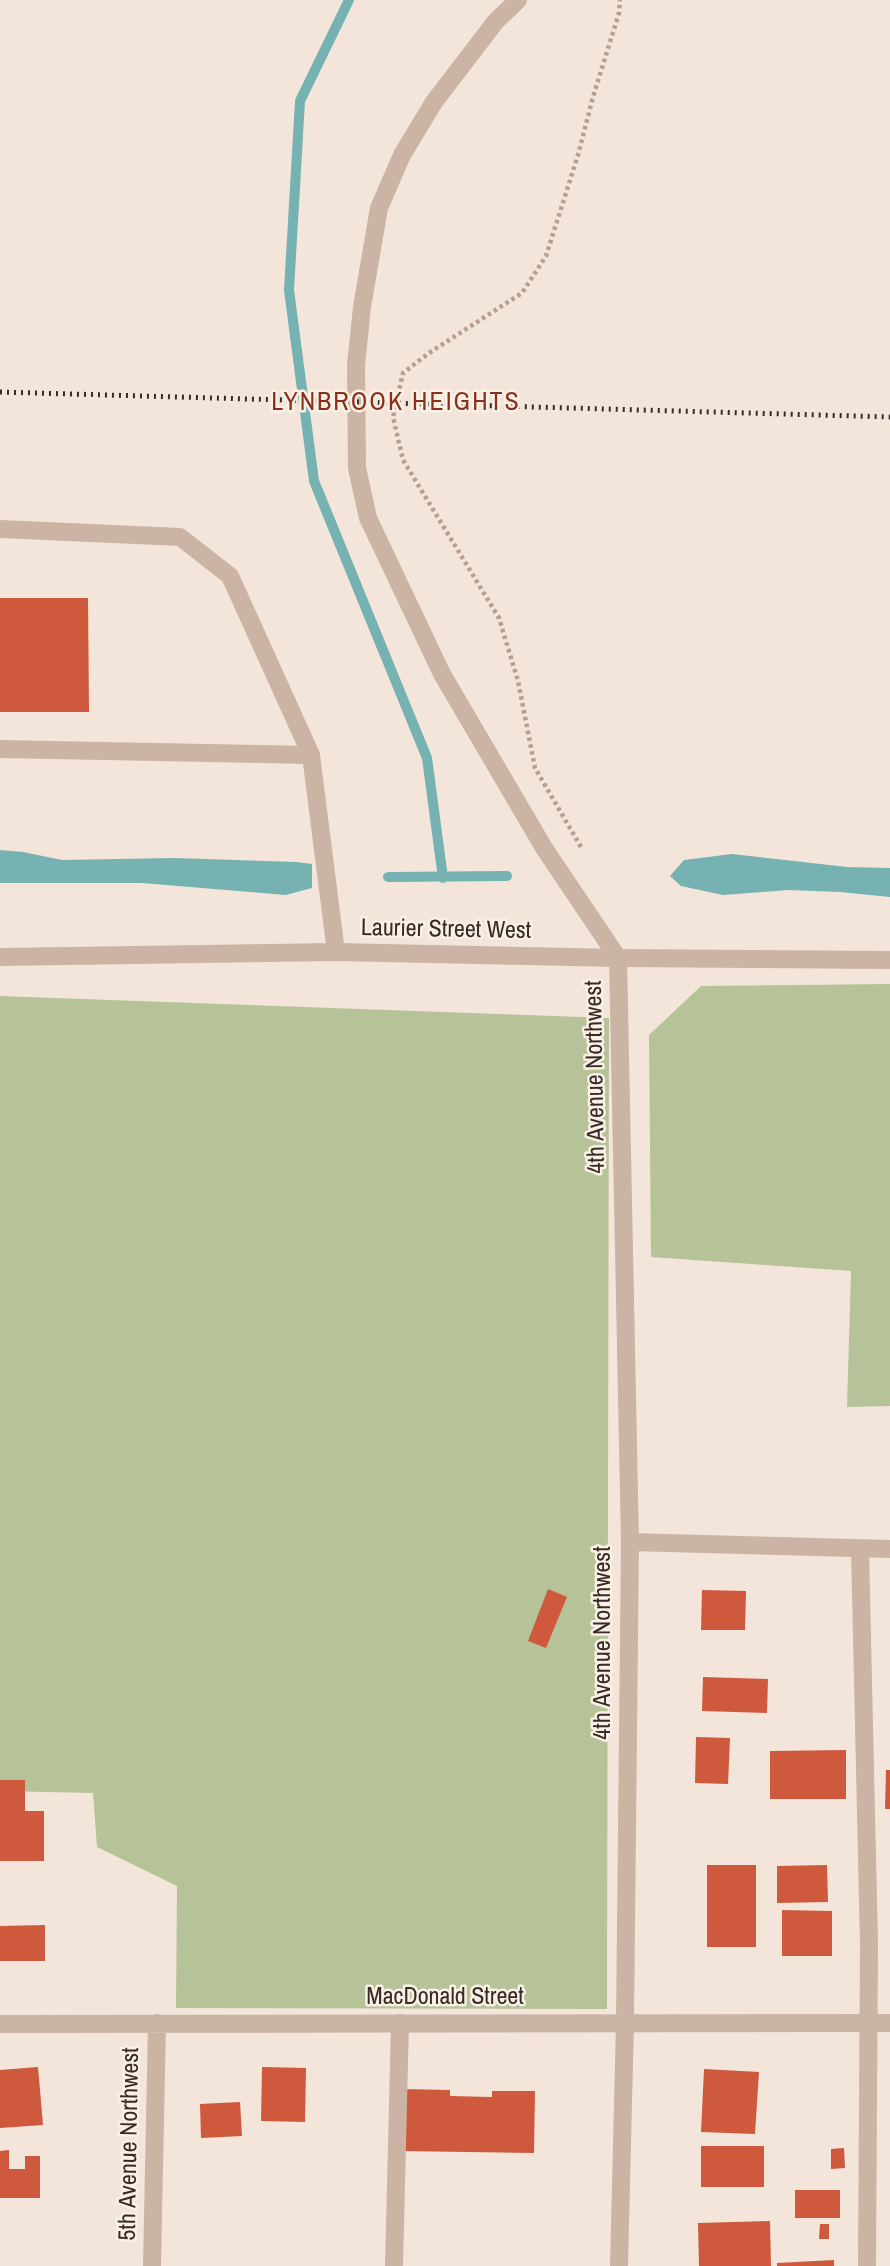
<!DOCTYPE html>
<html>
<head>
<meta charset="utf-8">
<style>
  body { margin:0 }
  canvas { display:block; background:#f3e5d9 }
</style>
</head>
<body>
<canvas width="890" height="2266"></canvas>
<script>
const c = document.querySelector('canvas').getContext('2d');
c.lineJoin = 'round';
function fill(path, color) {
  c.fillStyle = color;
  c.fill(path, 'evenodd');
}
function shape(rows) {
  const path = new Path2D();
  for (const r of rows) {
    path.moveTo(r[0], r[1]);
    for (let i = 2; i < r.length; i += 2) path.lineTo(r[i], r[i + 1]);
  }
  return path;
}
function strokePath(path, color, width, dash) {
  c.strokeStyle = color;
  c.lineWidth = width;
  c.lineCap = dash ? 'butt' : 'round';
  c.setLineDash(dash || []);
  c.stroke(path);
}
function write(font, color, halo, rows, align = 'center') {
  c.font = font + ' "Archivo Narrow",sans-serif';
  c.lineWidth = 5;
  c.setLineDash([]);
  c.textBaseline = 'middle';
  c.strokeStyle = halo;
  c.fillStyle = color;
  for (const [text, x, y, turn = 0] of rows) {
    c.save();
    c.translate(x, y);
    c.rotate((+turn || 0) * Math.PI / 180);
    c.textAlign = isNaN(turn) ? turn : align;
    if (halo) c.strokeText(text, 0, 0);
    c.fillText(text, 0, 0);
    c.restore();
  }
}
fill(shape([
  [890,984,890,1406,847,1407,851,1271,651,1257,649,1035,701,986],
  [0,996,609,1018,607,2009,176,2008,177,1886,97,1847,93,1793,0,1791]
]), '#b6c398');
fill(shape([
  [0,850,23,852,62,860,174,858,296,862,312,864,312,888,286,895,142,883,0,883],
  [732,854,847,867,890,868,890,897,840,892,789,890,723,895,681,886,670,876,684,860]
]), '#76b2b2');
strokePath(shape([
  [349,0,300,101,289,290,314,481,427,758,443,878],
  [388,877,507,876]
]), '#76b2b2', 10);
fill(shape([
  [0,598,88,598,89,712,0,712],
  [548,1589,567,1597,546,1648,528,1641],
  [702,1590,746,1591,745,1630,701,1630],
  [703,1677,768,1679,767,1713,702,1711],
  [696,1737,730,1738,728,1784,695,1783],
  [846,1750,846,1799,770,1799,770,1751],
  [886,1770,890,1770,890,1809,885,1809],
  [0,1780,25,1780,25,1811,44,1811,44,1861,0,1861],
  [707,1865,756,1865,756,1947,707,1947],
  [827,1865,828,1902,777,1903,777,1866],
  [782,1910,832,1911,832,1956,782,1956],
  [45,1925,45,1961,0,1961,0,1926],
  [38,2067,43,2125,0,2128,0,2070],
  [262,2067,306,2068,305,2122,261,2121],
  [704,2069,759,2072,755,2134,701,2132],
  [401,2089,450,2090,450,2096,492,2097,492,2091,535,2091,534,2153,401,2151],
  [240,2102,242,2136,201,2138,200,2104],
  [701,2146,764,2146,764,2187,701,2187],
  [844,2148,845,2168,831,2169,831,2149],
  [9,2150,9,2169,25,2169,25,2156,40,2156,40,2198,0,2198,0,2151],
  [795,2190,840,2190,840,2218,795,2218],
  [770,2221,771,2266,699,2266,698,2223],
  [820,2224,829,2224,829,2239,819,2239],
  [834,2260,834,2266,777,2266,777,2263]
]), '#ce593c');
strokePath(shape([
  [581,847,535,768,518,681,499,618,403,460,393,417,403,373,429,353,522,293,546,256,578,155,593,97,619,13,620,0]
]), '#b79e8e', 4.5, [3.5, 3.5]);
strokePath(shape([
  [0,749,311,755],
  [630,1542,890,1549],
  [860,1549,869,1944,867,2266],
  [394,2266,400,2023]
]), '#ccb4a4', 18);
strokePath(shape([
  [0,529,180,537,230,576,311,755,336,952],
  [0,957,336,952,618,958,890,960],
  [0,2024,890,2023],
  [152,2266,157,2023]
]), '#ccb4a4', 18);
strokePath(shape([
  [518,0,496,21,434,102,402,155,379,208,362,307,356,365,357,468,368,518,442,674,544,848,618,958,630,1542,625,2022,619,2266]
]), '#ccb4a4', 18);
strokePath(shape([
  [0,392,890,417]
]), '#362b26', 5, [2, 5]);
write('24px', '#362b26', '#faf0e5', [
  ["Laurier Street West",446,930,1],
  ["4th Avenue Northwest",596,1077,-91],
  ["4th Avenue Northwest",604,1643,-90],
  ["MacDonald Street",445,1998],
  ["5th Avenue Northwest",130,2144,-89]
]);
c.letterSpacing = '2px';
write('26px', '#8a301a', '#faf0e5', [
  ["LYNBROOK HEIGHTS",396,403]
]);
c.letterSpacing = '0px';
</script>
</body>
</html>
